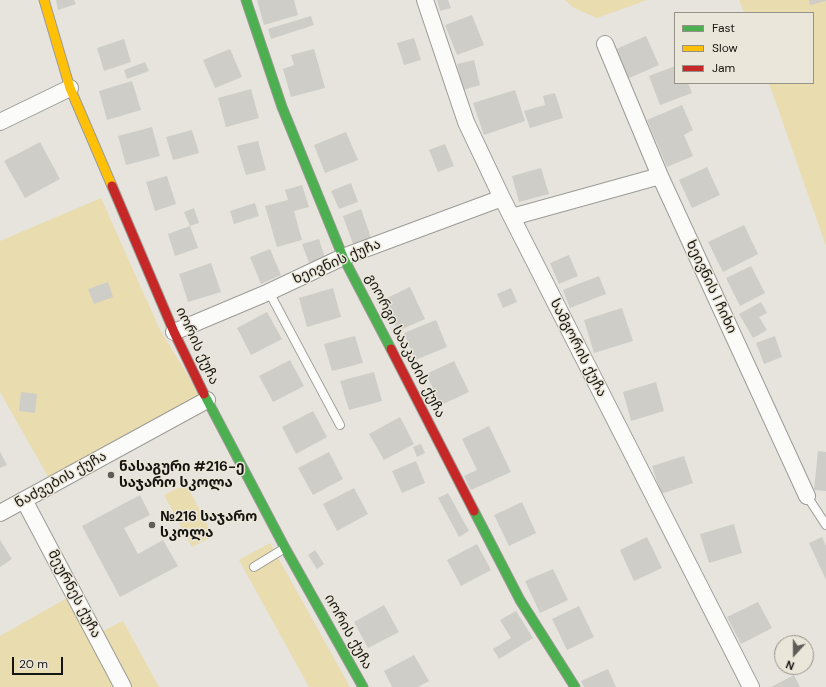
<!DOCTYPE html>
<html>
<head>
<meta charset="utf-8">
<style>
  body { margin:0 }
  #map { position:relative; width:826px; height:687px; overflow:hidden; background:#e6e4dd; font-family:"DM Sans",sans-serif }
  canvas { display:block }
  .legend { position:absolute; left:674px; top:12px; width:140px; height:72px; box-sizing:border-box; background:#eae6d9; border:1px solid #969289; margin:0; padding:5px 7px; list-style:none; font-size:12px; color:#171511 }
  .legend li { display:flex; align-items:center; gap:8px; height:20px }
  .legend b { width:20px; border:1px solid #969289 }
  .north { position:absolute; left:774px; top:635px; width:40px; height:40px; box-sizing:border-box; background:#eae6d9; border:1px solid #969289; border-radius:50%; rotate:201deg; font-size:11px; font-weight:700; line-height:16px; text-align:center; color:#171511 }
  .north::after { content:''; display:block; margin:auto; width:14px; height:18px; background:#5f5d58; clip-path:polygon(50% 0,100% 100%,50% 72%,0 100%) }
  .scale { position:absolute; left:12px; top:657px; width:51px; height:18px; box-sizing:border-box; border:2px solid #171511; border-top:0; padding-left:5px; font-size:12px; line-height:14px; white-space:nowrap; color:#171511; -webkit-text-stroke:3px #eae6d9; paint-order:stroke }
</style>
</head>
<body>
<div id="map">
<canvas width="826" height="687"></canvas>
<ul class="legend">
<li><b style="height:5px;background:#4caf50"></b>Fast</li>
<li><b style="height:5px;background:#ffc107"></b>Slow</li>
<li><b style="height:5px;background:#c62828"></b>Jam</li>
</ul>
<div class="north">N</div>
<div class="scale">20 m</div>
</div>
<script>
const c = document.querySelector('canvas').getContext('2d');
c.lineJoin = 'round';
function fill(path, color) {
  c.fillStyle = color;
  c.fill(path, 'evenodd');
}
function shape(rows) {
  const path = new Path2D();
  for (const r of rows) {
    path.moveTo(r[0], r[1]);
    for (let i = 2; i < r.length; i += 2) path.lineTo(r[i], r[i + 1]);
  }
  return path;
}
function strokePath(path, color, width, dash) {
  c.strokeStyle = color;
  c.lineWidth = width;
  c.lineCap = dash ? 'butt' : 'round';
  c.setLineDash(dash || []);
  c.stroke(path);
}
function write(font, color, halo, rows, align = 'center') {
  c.font = font + ' "DM Sans","Noto Sans Georgian",sans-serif';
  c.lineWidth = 3;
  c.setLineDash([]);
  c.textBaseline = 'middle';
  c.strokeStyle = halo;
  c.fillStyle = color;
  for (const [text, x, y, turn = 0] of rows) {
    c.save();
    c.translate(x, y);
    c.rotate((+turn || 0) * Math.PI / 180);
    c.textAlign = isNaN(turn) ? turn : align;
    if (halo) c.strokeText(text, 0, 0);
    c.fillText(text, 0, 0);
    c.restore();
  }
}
fill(shape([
  [565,0,647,0,597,18,574,8],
  [739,0,826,0,826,246,769,83,813,83,813,13,744,13],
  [101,198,159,328,193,384,198,395,191,401,50,480,0,392,0,241],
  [186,484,213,536,192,547,164,495],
  [270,543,350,687,309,687,239,560],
  [67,598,116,687,0,687,0,636],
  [123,621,159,687,131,687,101,632]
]), '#e9dcae');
fill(shape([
  [56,0,74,0,76,4,58,10],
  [257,0,294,0,298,15,264,25],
  [437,0,448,0,451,8,440,11],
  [809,0,826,0,826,1,810,5],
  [472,15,484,45,457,55,445,25],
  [311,16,314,25,271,39,268,29],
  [646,36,659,65,627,79,614,50],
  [414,38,421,60,404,65,397,43],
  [124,39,131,62,104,71,97,48],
  [230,49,242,77,215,88,203,60],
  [314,49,325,88,291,97,283,69,294,65,291,55],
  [474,60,480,85,463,90,457,64],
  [145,62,149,71,127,79,124,70],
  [675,66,675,83,688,83,692,93,660,105,649,76],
  [132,81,141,110,107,120,99,91],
  [251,89,259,118,226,127,218,98],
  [515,90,525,121,484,135,473,103],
  [555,93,563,118,530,128,524,111,545,105,543,96],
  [682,105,693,130,684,135,693,156,667,167,647,120],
  [152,127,160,156,126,165,118,136],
  [192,130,199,153,173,160,166,137],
  [346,132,358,160,325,173,314,145],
  [258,141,266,170,246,175,237,146],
  [40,142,60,179,25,198,4,161],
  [445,144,454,166,438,172,429,150],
  [707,167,720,195,692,208,679,180],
  [541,168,549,194,519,202,512,176],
  [167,176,176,204,155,211,146,182],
  [351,183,358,202,339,209,331,191],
  [302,185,309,207,294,211,302,240,277,247,265,206,288,200,285,190],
  [255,203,259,216,234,224,230,211],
  [194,208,199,223,190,226,198,248,175,256,168,234,190,226,184,212],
  [361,209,371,238,353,244,343,216],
  [744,225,758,254,723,272,708,242],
  [319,239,325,258,309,263,302,244],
  [270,249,281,275,261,284,250,257],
  [569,255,578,276,559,284,550,263],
  [211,263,221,292,188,302,179,274],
  [751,266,765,293,740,306,726,278],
  [599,276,606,294,570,308,563,290],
  [108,282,113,297,94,304,88,289],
  [410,287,425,319,398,331,383,300],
  [333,288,341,317,307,327,299,298],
  [511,288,517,302,503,308,497,294],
  [761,302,767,313,759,317,767,330,753,338,739,314],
  [622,308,633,341,594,353,584,320],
  [267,312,282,339,251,355,237,328],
  [436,320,447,347,415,360,404,333],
  [355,336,363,363,332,371,324,344],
  [775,336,782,357,764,364,756,343],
  [290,360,304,386,273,402,259,376],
  [454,361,469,392,441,405,426,374],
  [374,372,382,401,349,410,340,381],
  [656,382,664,411,631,421,623,392],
  [21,392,37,394,35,413,19,411],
  [313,411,327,437,296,454,282,427],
  [400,417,414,444,384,460,369,434],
  [489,426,511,472,471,490,464,476,477,470,462,439],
  [421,444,425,453,417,457,413,447],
  [818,451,826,452,826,491,814,490],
  [0,452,7,465,0,468],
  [329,452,343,479,313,495,298,468],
  [684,456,693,483,661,494,652,466],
  [416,461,425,483,402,493,392,471],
  [354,488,368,514,337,531,323,504],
  [448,493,469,531,459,537,438,498],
  [140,495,150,515,124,528,138,554,163,540,178,566,120,597,82,526],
  [522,502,536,533,509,546,494,515],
  [734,524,742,553,709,563,700,534],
  [647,537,662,568,634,581,620,550],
  [822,537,826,546,826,580,809,543],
  [0,540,12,559,0,567],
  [477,544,491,570,461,586,447,560],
  [315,550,324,564,317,569,308,555],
  [553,569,568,600,540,613,525,581],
  [758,602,772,628,741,644,727,617],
  [384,605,399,632,368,648,354,622],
  [579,606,594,637,567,650,552,619],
  [516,611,533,638,499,659,493,649,511,638,500,620],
  [414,655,429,681,418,687,392,687,384,671],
  [608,669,616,687,584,687,581,681],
  [794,675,800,687,771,687]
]), '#cecdc7');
const lane = shape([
  [269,292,340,425],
  [807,496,826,525],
  [254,567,285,548]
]);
const street = shape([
  [425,0,466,122,502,198,751,687],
  [605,44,660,176,807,496],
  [0,122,70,88],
  [512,217,660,176],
  [174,332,269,292,343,257,502,198],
  [24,500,123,687],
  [0,513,207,400]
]);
const fast = shape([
  [246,0,282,107,343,257,391,349],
  [204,394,285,548,363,687],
  [474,511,520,600,575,687]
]);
const slow = shape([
  [44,0,70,88,112,186]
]);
const jam = shape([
  [112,186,174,332,204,394],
  [391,349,474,511]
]);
strokePath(lane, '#9c9b96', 10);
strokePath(street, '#9c9b96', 18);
strokePath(fast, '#9c9b96', 11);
strokePath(slow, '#9c9b96', 11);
strokePath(jam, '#9c9b96', 11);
strokePath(lane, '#fbfbfa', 8);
strokePath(street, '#fbfbfa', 16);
strokePath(fast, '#4caf50', 9);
strokePath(slow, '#ffc107', 9);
strokePath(jam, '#c62828', 9);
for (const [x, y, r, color] of [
  [111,475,4,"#5f5d58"],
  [152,525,4,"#5f5d58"]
]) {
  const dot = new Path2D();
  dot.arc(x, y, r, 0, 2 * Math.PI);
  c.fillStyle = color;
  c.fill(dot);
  strokePath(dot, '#eae6d9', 1.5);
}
write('14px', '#171511', '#eae6d9', [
  ["ხეივნის ქუჩა",337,262,-23],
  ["ხეივნის I ჩიხი",711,287,65],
  ["იორის ქუჩა",197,346,65],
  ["გიორგი სააკაძის ქუჩა",405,346,63],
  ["სამგორის ქუჩა",578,348,63],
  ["ნაძვების ქუჩა",61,480,-29],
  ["მეურნეს ქუჩა",74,594,62],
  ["იორის ქუჩა",348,632,61]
]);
write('bold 14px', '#171511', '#eae6d9', [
  ["ნასაგური #216-ე",119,467],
  ["საჯარო სკოლა",119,483],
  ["№216 საჯარო",160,517],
  ["სკოლა",160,533]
], 'left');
</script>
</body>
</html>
